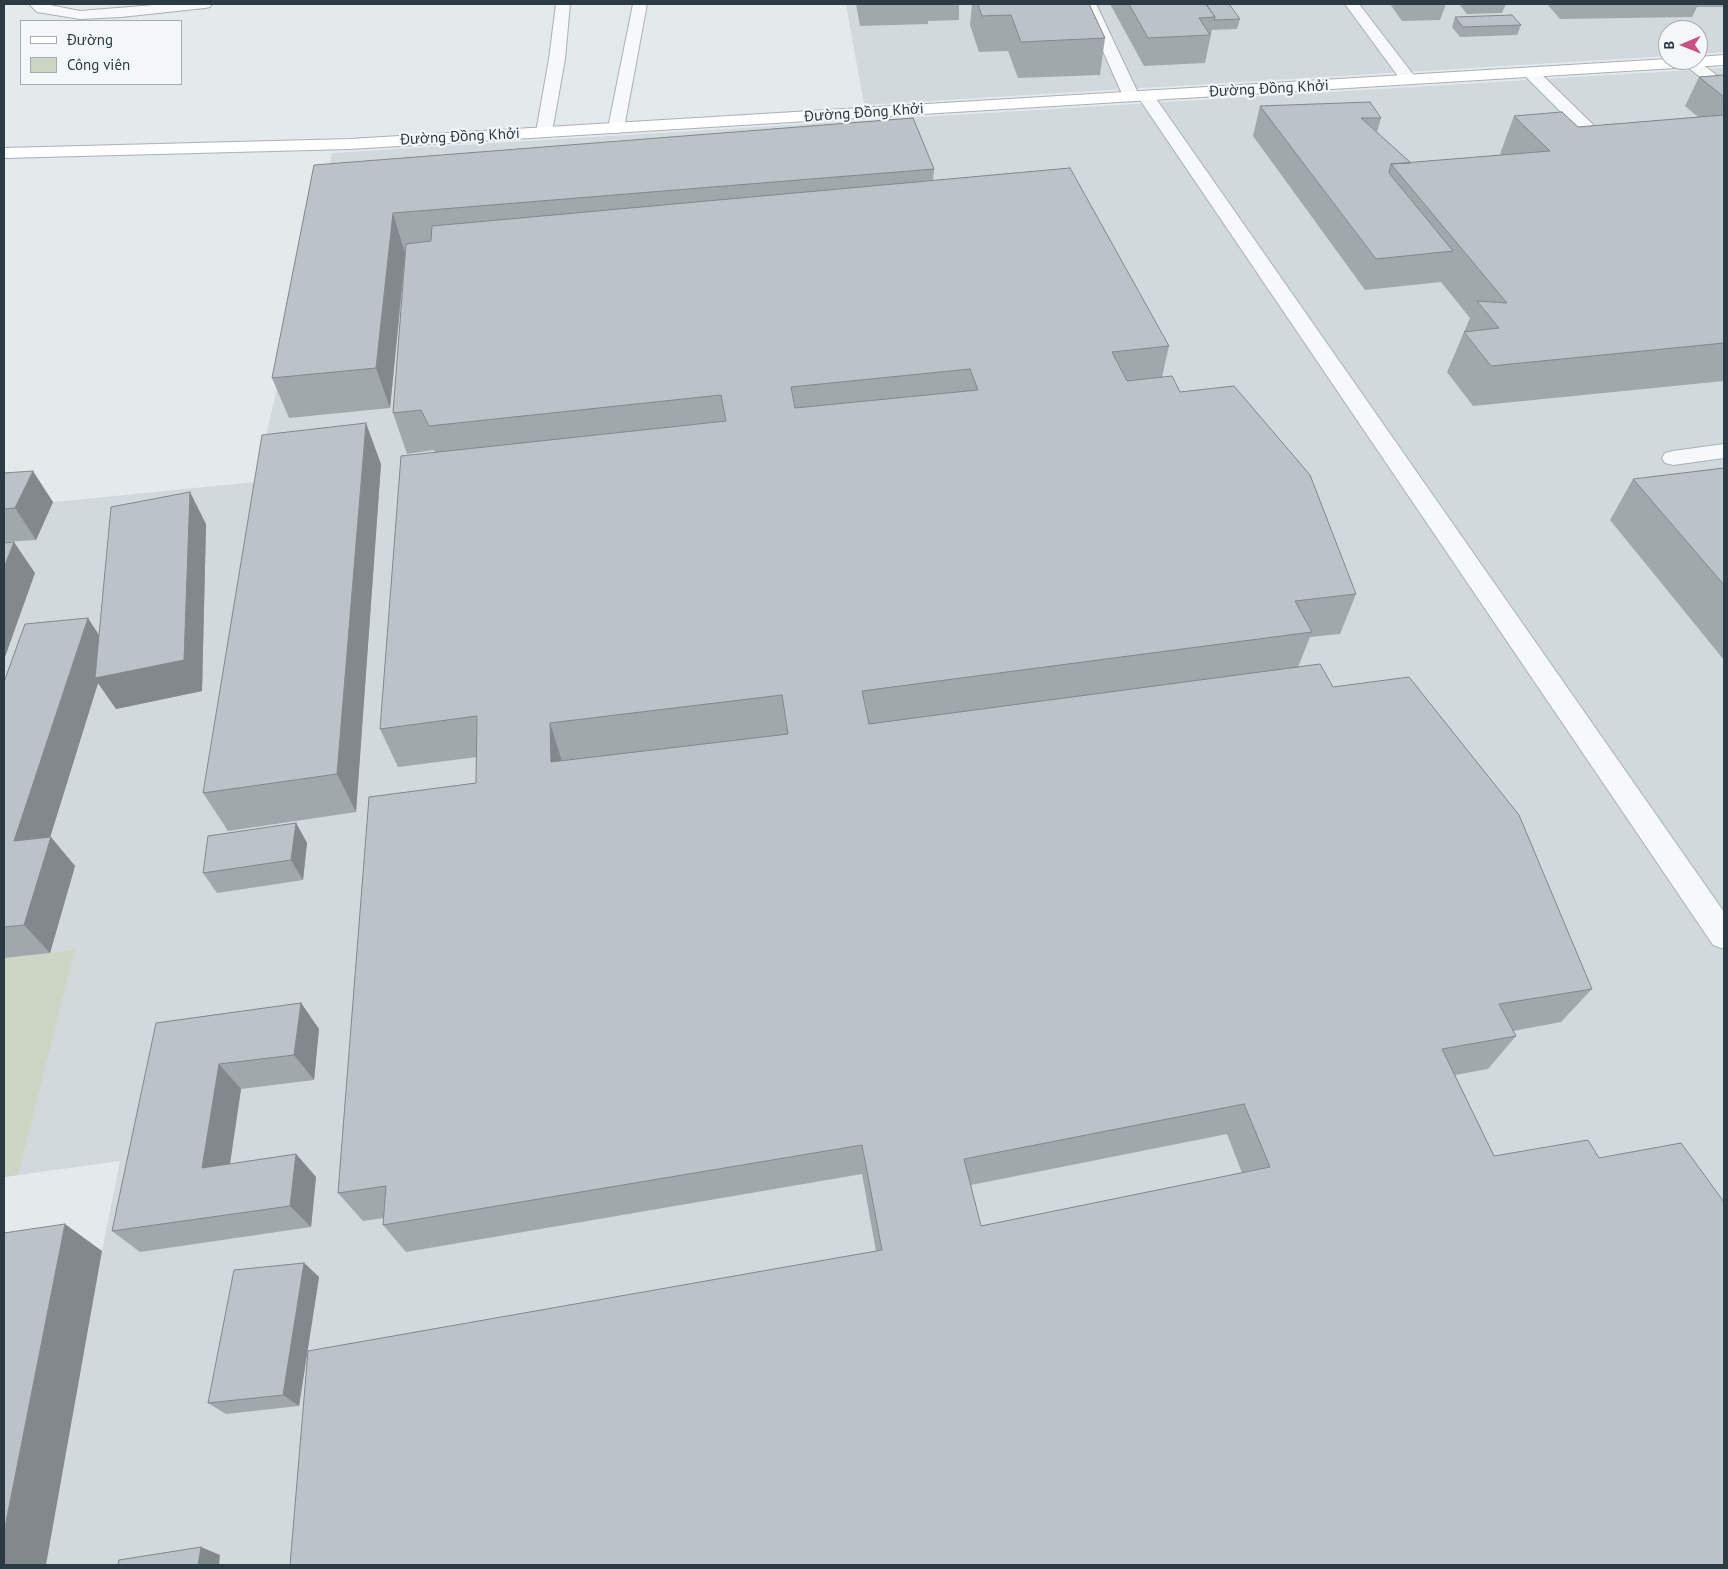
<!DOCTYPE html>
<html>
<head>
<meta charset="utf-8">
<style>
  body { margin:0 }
  #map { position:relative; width:1728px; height:1569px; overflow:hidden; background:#e4e9eb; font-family:"PT Sans",sans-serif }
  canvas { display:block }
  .frame { position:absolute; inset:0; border:5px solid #2c3b43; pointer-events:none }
  .legend { position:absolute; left:20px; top:20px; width:162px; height:65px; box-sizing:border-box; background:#f4f7f8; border:1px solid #a4acb0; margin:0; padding:6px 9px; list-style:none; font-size:15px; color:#2c3b43 }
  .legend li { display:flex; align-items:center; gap:10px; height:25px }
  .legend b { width:25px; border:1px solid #a4acb0 }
  .north { position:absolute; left:1658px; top:20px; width:50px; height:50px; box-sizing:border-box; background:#f4f7f8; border:1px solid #a4acb0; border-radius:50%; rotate:269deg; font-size:14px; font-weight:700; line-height:20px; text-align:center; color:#2c3b43 }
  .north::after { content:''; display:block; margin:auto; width:18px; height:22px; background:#cb4f82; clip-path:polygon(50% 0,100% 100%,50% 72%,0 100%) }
</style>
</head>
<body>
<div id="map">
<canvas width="1728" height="1569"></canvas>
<div class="frame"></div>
<ul class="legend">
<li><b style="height:6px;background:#fff"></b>Đường</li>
<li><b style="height:14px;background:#cdd5c5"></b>Công viên</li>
</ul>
<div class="north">B</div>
</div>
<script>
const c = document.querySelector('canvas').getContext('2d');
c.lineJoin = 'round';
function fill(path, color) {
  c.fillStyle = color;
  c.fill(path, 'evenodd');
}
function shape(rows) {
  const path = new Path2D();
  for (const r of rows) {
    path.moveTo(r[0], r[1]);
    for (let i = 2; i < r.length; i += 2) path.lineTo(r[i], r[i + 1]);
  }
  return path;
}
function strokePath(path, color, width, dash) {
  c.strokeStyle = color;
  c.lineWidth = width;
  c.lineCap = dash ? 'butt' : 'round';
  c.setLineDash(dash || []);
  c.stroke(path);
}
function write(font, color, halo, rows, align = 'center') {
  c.font = font + ' "PT Sans",sans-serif';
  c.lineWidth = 4.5;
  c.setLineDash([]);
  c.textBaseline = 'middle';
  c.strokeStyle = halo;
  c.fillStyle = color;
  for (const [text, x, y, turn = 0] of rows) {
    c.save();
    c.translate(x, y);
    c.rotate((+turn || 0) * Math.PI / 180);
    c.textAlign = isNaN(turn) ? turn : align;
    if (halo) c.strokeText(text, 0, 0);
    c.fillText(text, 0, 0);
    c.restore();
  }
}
fill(shape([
  [846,4,1724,4,1724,52,1698,54,1698,30,1668,30,1668,56,864,105],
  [1724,68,1724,1565,4,1565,4,1266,102,1251,120,1161,4,1177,4,507,255,482,332,153]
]), '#d2d9dd');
fill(shape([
  [75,950,18,1175,4,1177,4,958]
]), '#cdd5c5');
const service = shape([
  [29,4,45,4,80,11,167,4,212,4,210,7,205,8,121,17,80,19,37,12,29,4],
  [556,4,570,4,565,59,552,132,550,136,544,137,538,136,536,132,549,59,556,4],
  [633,4,647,4,624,128,622,132,616,133,610,132,608,128,633,4],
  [1082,4,1096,4,1139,95,1146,91,1152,93,1724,912,1724,949,1713,945,1138,97,1131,101,1125,99,1123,96,1082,4],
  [1345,4,1359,4,1415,77,1417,80,1415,83,1403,83,1345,4],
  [1684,60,1697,60,1724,81,1724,93,1718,91,1685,65,1682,62,1684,60],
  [1531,68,1537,70,1617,148,1619,152,1617,156,1605,156,1525,76,1523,73,1525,70,1531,68],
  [1724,444,1724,458,1673,465,1665,463,1662,458,1665,453,1673,451,1724,444]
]);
const secondary = shape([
  [1724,55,1724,65,350,149,4,158,4,148,350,139,1668,59,1698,60,1698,57,1724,55]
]);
strokePath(service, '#a9b1b5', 2);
strokePath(secondary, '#a9b1b5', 2);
fill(service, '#f7f8fa');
fill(secondary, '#fff');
fill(shape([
  [856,4,959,4,959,20,928,21,928,24,860,26],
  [972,4,1089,4,1105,38,1100,75,1018,78,1008,51,979,52,970,25],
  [1110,4,1229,4,1240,19,1237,29,1212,30,1205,63,1144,66],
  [1390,4,1446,4,1440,20,1402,21],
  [1459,4,1506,4,1502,13,1467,14],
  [1547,4,1724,4,1724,7,1697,7,1692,17,1560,19],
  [1455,17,1521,25,1517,35,1460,37,1452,27],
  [1724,75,1724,381,1473,406,1447,372,1470,318,1441,282,1365,290,1253,136,1260,106,1381,118,1377,132,1411,163,1501,155,1500,154,1514,116,1578,127,1698,117,1685,106,1699,77],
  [314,165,934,169,933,181,1169,346,1162,377,1180,392,1356,594,1340,634,1310,637,1298,667,1333,687,1592,989,1561,1022,1513,1031,1516,1036,1488,1069,1455,1075,1494,1156,1599,1158,1724,1202,876,1251,862,1174,406,1252,383,1225,384,1218,363,1221,338,1193,476,783,477,757,398,767,380,729,435,452,434,450,407,454,393,413,406,253,390,408,289,418,272,378],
  [1227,1134,1242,1173,981,1226,971,1185],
  [381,464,356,812,228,831,203,793],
  [1724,468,1724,660,1610,520,1633,479],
  [4,473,53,502,36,540,4,542],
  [206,524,202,691,116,709,98,683,50,837,75,866,50,953,4,958,4,682,99,634],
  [296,823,307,843,303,880,217,893,203,873],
  [301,1003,319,1029,314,1080,241,1089,230,1164,296,1154,316,1177,311,1227,140,1252,112,1231,156,1023],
  [304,1263,319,1277,299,1406,226,1414,208,1403]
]), '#a1a8ac');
fill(shape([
  [393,213,405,253,390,408,376,368],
  [366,423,381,464,356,812,337,774],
  [33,471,53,502,36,540,15,508],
  [190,492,206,524,202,691,116,709,98,683,40,870,14,841,88,618,108,649],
  [14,542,35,573,4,660,4,567],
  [550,723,562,761,551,762],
  [296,823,307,843,303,880,291,860],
  [51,837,75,866,50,953,24,925],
  [301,1003,319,1029,314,1080,294,1055],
  [219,1064,241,1089,226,1190,202,1168],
  [296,1154,316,1177,311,1227,290,1206],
  [65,1224,102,1251,46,1565,4,1565,4,1532],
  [304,1263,319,1277,299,1406,283,1395],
  [201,1547,220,1555,219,1565,198,1565]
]), '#83888c');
const building = shape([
  [978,4,1089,4,1105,38,1021,42,1011,15,982,16,978,4],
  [1129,4,1206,4,1215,17,1199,18,1210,35,1148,38,1129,4],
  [1206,4,1229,4,1240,19,1214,20,1215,17,1206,4],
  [1512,15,1521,25,1463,27,1455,17,1512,15],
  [1724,75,1724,97,1699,77,1724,75],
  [1370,102,1381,118,1361,118,1411,163,1391,164,1389,173,1453,251,1376,259,1260,106,1370,102],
  [1562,112,1578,127,1724,115,1724,343,1491,366,1464,332,1499,328,1477,301,1507,303,1391,164,1550,151,1514,116,1562,112],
  [913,118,934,169,393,213,376,368,272,378,314,165,913,118],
  [1070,168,1169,346,1112,352,1127,381,1172,376,1180,392,1234,386,1310,475,1356,594,1295,601,1312,632,862,691,869,724,1320,664,1333,687,1409,677,1519,815,1592,989,1499,1004,1516,1036,1442,1049,1494,1156,1588,1140,1599,1158,1681,1143,1724,1202,1724,1565,290,1565,308,1351,882,1250,862,1145,383,1225,386,1186,338,1193,369,797,476,783,477,716,380,729,401,456,726,421,721,395,429,426,421,410,393,413,406,244,431,241,432,226,1070,168],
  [970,369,978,390,795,408,791,387,970,369],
  [782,695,788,734,551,762,550,723,782,695],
  [1244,1104,1270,1167,981,1226,964,1159,1244,1104],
  [366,423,337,774,203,793,262,435,366,423],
  [1724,468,1724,585,1633,479,1724,468],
  [33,471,15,508,4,509,4,473,33,471],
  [190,492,184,660,95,678,111,507,190,492],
  [14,542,4,567,4,543,14,542],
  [88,618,14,841,51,837,24,925,4,927,4,682,25,624,88,618],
  [296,823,291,860,203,873,208,836,296,823],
  [301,1003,294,1055,219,1064,202,1168,296,1154,290,1206,112,1231,156,1023,301,1003],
  [65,1224,4,1532,4,1233,65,1224],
  [304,1263,283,1395,208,1403,234,1270,304,1263],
  [201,1547,198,1565,118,1565,119,1560,201,1547]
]);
fill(building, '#bbc3c8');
strokePath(building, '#83888c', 1);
write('15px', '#2c3b43', '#f4f7f8', [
  ["Đường Đồng Khởi",1269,89,-3],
  ["Đường Đồng Khởi",864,113,-4],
  ["Đường Đồng Khởi",460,137,-3]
]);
</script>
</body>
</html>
